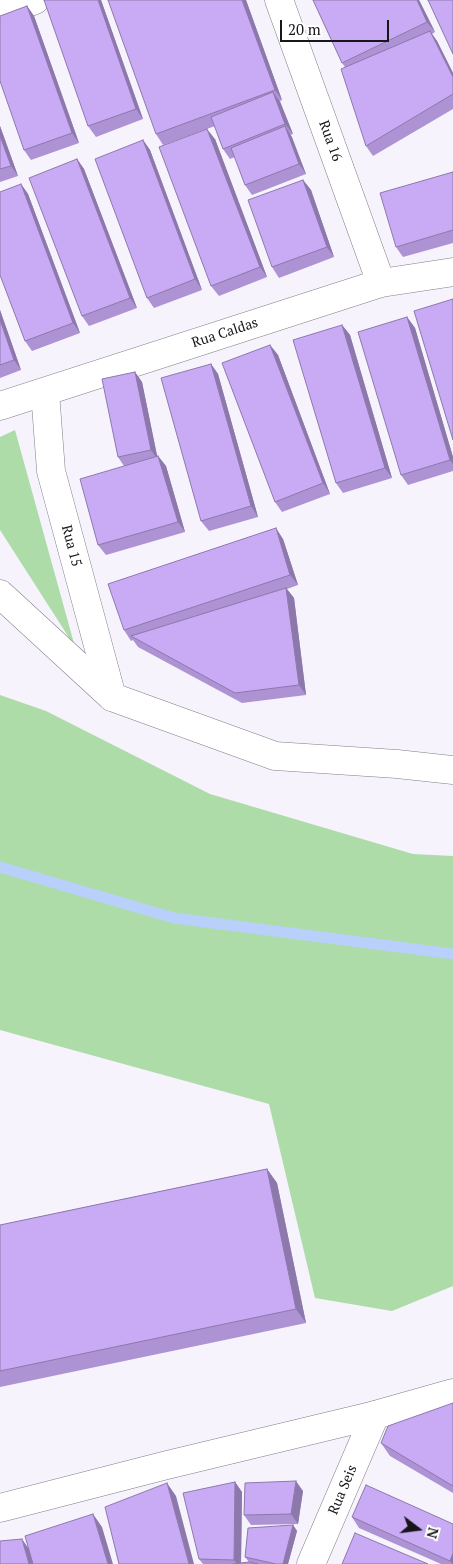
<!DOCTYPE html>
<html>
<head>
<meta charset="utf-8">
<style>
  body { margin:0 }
  #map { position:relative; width:453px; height:1564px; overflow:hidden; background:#f6f3fc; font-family:"PT Serif",serif }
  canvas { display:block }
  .north { position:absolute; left:393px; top:1504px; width:50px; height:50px; -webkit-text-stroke:4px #fff; paint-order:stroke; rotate:105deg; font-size:14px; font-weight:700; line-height:20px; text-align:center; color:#171619 }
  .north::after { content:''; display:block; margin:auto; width:18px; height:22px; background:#171619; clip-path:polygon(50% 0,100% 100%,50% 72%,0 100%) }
  .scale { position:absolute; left:280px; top:20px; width:109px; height:22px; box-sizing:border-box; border:2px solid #171619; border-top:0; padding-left:6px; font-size:15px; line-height:18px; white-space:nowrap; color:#171619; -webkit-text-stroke:4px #fff; paint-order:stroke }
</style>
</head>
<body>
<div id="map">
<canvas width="453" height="1564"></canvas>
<div class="north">N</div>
<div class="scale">20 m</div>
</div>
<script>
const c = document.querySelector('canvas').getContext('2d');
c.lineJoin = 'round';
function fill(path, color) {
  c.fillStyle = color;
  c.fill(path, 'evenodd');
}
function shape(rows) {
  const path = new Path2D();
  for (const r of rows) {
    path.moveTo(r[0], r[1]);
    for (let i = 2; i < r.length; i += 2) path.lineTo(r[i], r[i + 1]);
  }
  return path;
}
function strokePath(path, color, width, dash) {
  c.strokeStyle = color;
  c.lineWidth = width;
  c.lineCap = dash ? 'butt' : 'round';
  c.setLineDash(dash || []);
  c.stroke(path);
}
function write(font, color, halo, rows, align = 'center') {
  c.font = font + ' "PT Serif",serif';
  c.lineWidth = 4;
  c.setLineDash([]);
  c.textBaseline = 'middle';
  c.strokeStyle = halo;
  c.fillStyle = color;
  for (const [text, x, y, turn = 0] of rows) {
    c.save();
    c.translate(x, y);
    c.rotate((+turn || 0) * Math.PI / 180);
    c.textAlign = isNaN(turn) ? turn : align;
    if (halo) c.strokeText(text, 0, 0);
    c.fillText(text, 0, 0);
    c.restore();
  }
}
fill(shape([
  [15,430,75,647,0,530,0,437],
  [0,695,46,711,210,794,413,854,453,856,453,1286,392,1311,315,1298,269,1104,0,1030]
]), '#addca9');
strokePath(shape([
  [0,867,174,918,453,954]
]), '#b8d0fa', 11);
const street = shape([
  [279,0,381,283],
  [0,14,35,0],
  [45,392,51,471,112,697],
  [0,406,381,283,453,272],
  [311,1564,375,1415]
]);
const secondary = shape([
  [0,594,112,697,275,756,397,764,453,770],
  [0,1508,167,1465,375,1415,453,1393]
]);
strokePath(street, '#817e87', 29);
strokePath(secondary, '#817e87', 29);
strokePath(street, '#fff', 28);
strokePath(secondary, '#fff', 28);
fill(shape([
  [101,0,143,119,96,137,88,126],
  [246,0,282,100,280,101,293,134,290,135,306,174,252,195,245,185,235,157,230,159,223,149,215,126,163,145,156,134],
  [313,0,419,0,435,32,432,34,437,41,453,73,453,109,373,156,366,146,345,67,342,63],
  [27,6,34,16,79,143,31,160,24,150],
  [0,126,18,176,0,182],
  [215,139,267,277,219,296,211,286],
  [143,140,150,150,202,290,154,308,147,298],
  [77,159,84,169,137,308,89,326,82,316],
  [453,172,453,243,403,257,396,247],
  [303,180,311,190,334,257,279,278,272,267],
  [21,184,28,194,80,333,32,351,25,341],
  [0,310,21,370,0,378],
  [407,317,415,328,453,457,453,471,408,485,401,475],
  [342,325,350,335,392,478,343,493,336,483],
  [270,345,278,355,330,494,282,512,275,502],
  [211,364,218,374,258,517,209,531,201,521],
  [135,372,142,382,157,456,158,456,166,466,185,532,106,555,98,545,124,466,118,457],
  [283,539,298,585,287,589,294,598,306,695,242,703,138,647,133,640,131,641,124,630],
  [267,1169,277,1183,306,1323,0,1387,0,1225],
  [453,1403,453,1493,390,1456,381,1443],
  [235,1482,242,1492,241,1563,249,1562,245,1557,293,1525,297,1531,288,1564,203,1564,199,1559],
  [303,1491,298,1524,251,1525,244,1515],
  [352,1517,453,1524,453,1564,441,1564,359,1528]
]), '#ad93d3');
fill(shape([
  [98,0,101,0,143,119,136,109],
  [242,0,246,0,282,100,275,90],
  [417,0,419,0,435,32,427,22],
  [27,6,34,16,79,143,72,133],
  [430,31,437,41,453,73,453,77],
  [273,92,280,102,293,134,285,124],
  [0,126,18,176,11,166,0,136],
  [285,126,292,137,306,174,299,164],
  [207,129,215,139,267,277,260,267],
  [143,140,150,150,202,290,195,279],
  [77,159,84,169,137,308,130,298],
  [303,180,311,190,334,257,327,247],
  [21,184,28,194,80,333,73,323],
  [0,310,21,370,14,360,0,320],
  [407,317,415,328,453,457,453,464,450,460],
  [342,325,350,335,392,478,385,468],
  [270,345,278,355,330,494,323,483],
  [211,364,218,374,258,517,251,506],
  [135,372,142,382,158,460,151,450],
  [158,456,166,466,185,532,178,522],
  [276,528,283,539,298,585,290,575],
  [286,588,294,598,306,695,299,685],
  [267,1169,277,1183,306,1323,296,1309],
  [296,1481,303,1491,298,1524,291,1514],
  [235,1482,242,1492,241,1564,237,1564,234,1560],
  [167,1483,176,1496,194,1564,189,1564],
  [93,1514,102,1527,113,1564,108,1564],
  [293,1525,297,1531,288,1564,283,1564],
  [22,1539,31,1552,34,1564,29,1564],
  [453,1553,453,1564,452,1564,450,1561]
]), '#8d78ac');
const building = shape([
  [44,0,98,0,136,109,88,126,44,0],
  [108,0,242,0,275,90,156,134,108,0],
  [313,0,417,0,427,22,342,63,313,0],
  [428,0,453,0,453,54,428,0],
  [27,6,72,133,24,150,0,81,0,16,27,6],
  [430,31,453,77,453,94,366,146,341,69,430,31],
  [273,92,285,124,223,149,211,117,273,92],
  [285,126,299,164,245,185,231,148,285,126],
  [207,129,260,267,211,286,159,147,207,129],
  [0,136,11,166,0,169,0,136],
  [143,140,195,279,147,298,95,159,143,140],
  [77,159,130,298,82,316,29,178,77,159],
  [453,172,453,230,396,247,380,193,453,172],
  [303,180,327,247,272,267,248,200,303,180],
  [21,184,73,323,25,341,0,275,0,192,21,184],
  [453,299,453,440,414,311,453,299],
  [407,317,450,460,401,475,358,332,407,317],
  [0,320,14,360,0,365,0,320],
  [342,325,385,468,336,483,293,340,342,325],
  [270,345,323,483,275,502,222,363,270,345],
  [211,364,251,506,201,521,161,378,211,364],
  [135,372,151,450,118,457,102,379,135,372],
  [158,456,178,522,98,545,80,479,158,456],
  [276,528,290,575,124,630,108,584,276,528],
  [286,588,299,685,235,693,131,636,286,588],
  [267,1169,296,1309,0,1371,0,1225,267,1169],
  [453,1403,453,1486,381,1443,388,1426,453,1403],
  [296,1481,291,1514,244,1515,245,1483,296,1481],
  [235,1482,234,1560,199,1559,183,1493,235,1482],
  [167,1483,189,1564,119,1564,105,1507,167,1483],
  [366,1485,453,1524,453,1553,450,1561,352,1517,366,1485],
  [93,1514,108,1564,33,1564,25,1536,93,1514],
  [293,1525,283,1564,276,1564,245,1557,248,1528,293,1525],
  [355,1533,428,1564,342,1564,355,1533],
  [22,1539,29,1564,0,1564,0,1541,22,1539],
  [249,1562,258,1564,233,1564,249,1562]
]);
fill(building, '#c9abf5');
strokePath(building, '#8d78ac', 1);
write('14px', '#171619', '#fff', [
  ["Rua 16",330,141,70],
  ["Rua Caldas",225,333,-18],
  ["Rua 15",71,546,75],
  ["Rua Seis",343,1490,-67]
]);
</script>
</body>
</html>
